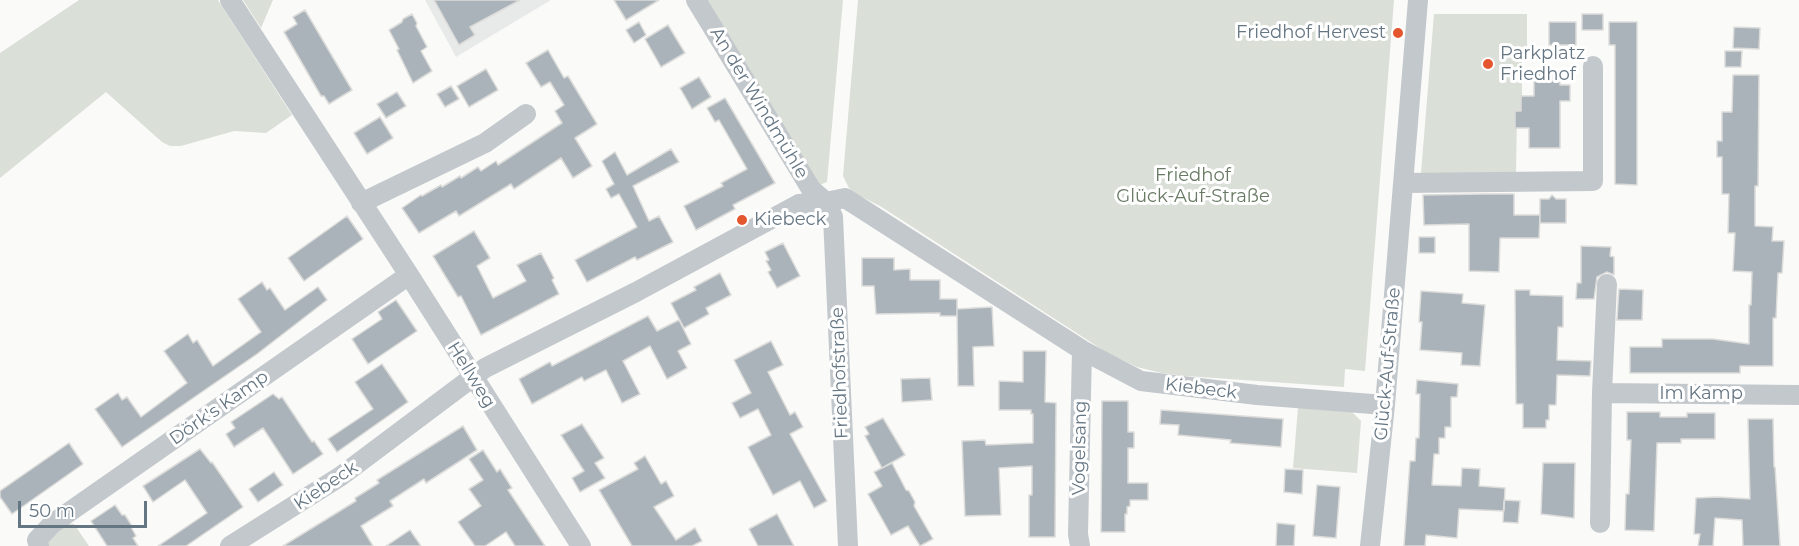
<!DOCTYPE html>
<html>
<head>
<meta charset="utf-8">
<style>
  body { margin:0 }
  #map { position:relative; width:1799px; height:546px; overflow:hidden; background:#fafaf8; font-family:Montserrat,sans-serif }
  canvas { display:block }
  .scale { position:absolute; left:18px; top:501px; width:129px; height:27px; box-sizing:border-box; border:3px solid #657683; border-top:0; padding-left:8px; font-size:18px; line-height:21px; white-space:nowrap; color:#657683; -webkit-text-stroke:4px #fff; paint-order:stroke }
</style>
</head>
<body>
<div id="map">
<canvas width="1799" height="546"></canvas>
<div class="scale">50 m</div>
</div>
<script>
const c = document.querySelector('canvas').getContext('2d');
c.lineJoin = 'round';
function fill(path, color) {
  c.fillStyle = color;
  c.fill(path, 'evenodd');
}
function shape(rows) {
  const path = new Path2D();
  for (const r of rows) {
    path.moveTo(r[0], r[1]);
    for (let i = 2; i < r.length; i += 2) path.lineTo(r[i], r[i + 1]);
  }
  return path;
}
function strokePath(path, color, width, dash) {
  c.strokeStyle = color;
  c.lineWidth = width;
  c.lineCap = dash ? 'butt' : 'round';
  c.setLineDash(dash || []);
  c.stroke(path);
}
function write(font, color, halo, rows, align = 'center') {
  c.font = font + ' Montserrat,sans-serif';
  c.lineWidth = 6;
  c.setLineDash([]);
  c.textBaseline = 'middle';
  c.strokeStyle = halo;
  c.fillStyle = color;
  for (const [text, x, y, turn = 0] of rows) {
    c.save();
    c.translate(x, y);
    c.rotate((+turn || 0) * Math.PI / 180);
    c.textAlign = isNaN(turn) ? turn : align;
    if (halo) c.strokeText(text, 0, 0);
    c.fillText(text, 0, 0);
    c.restore();
  }
}
fill(shape([
  [425,0,551,0,456,57]
]), '#e8e9e9');
fill(shape([
  [79,0,218,0,292,115,266,133,234,131,181,146,170,146,162,142,106,92,0,178,0,53],
  [243,0,273,0,261,28],
  [705,0,843,0,827,182,817,186],
  [858,0,1394,0,1365,371,1345,369,1344,387,1186,376,1161,373,1137,367,1106,352,880,206,856,194,849,188,843,176],
  [1434,14,1527,14,1527,61,1522,61,1522,111,1517,111,1516,173,1421,173],
  [1298,407,1351,411,1361,421,1357,473,1293,468],
  [67,523,74,524,89,546,47,546,51,537]
]), '#dadfd7');
const building = shape([
  [434,0,520,0,470,27,475,35,459,45,434,0],
  [614,0,659,0,626,20,614,0],
  [305,10,352,90,329,104,324,96,321,96,284,32,297,24,293,17,305,10],
  [412,14,417,23,416,26,427,47,421,51,432,71,413,83,397,50,399,49,389,30,402,22,403,19,412,14],
  [1582,14,1603,14,1603,30,1582,30,1582,14],
  [639,22,646,35,634,43,626,30,639,22],
  [1549,22,1576,22,1576,45,1549,45,1549,22],
  [1609,22,1637,22,1637,185,1615,184,1615,45,1609,45,1609,22],
  [668,25,685,53,661,67,645,39,668,25],
  [1734,27,1760,28,1759,49,1733,48,1734,27],
  [548,50,564,78,568,76,597,124,575,138,592,166,573,178,561,158,514,189,511,184,459,216,456,211,419,233,402,208,421,195,422,196,441,185,442,187,460,176,461,178,478,167,481,171,496,161,498,165,562,123,555,111,564,105,550,82,541,87,526,63,548,50],
  [1725,51,1742,51,1741,67,1725,67,1725,51],
  [486,69,498,90,469,107,457,86,486,69],
  [1534,70,1560,70,1560,85,1570,85,1570,101,1560,101,1560,148,1529,148,1529,128,1515,128,1515,111,1521,111,1521,96,1534,96,1534,70],
  [1733,75,1759,75,1758,186,1755,186,1755,226,1773,227,1772,241,1784,241,1782,273,1778,273,1776,318,1773,318,1773,366,1740,366,1740,373,1630,373,1630,347,1662,347,1662,339,1713,339,1749,344,1749,305,1751,305,1752,272,1733,271,1735,233,1728,233,1729,194,1722,194,1722,157,1717,157,1717,141,1722,141,1722,112,1732,112,1733,75],
  [699,77,711,97,692,109,680,88,699,77],
  [451,86,459,99,445,107,437,94,451,86],
  [397,92,406,106,386,118,377,104,397,92],
  [725,98,775,183,733,205,735,209,696,230,684,206,723,186,721,183,747,169,719,120,715,122,707,108,725,98],
  [380,117,393,138,367,154,354,133,380,117],
  [671,149,679,162,633,186,649,221,659,216,673,242,637,260,635,257,587,282,575,260,637,227,619,194,611,198,606,189,614,184,602,161,615,152,627,175,671,149],
  [1484,194,1514,194,1514,215,1540,215,1539,238,1500,238,1499,272,1469,271,1469,224,1424,225,1423,195,1484,194],
  [1552,195,1556,199,1566,199,1566,223,1540,223,1540,199,1549,199,1552,195],
  [347,216,363,239,304,281,288,258,347,216],
  [474,231,490,258,477,266,493,298,526,281,517,265,541,253,554,278,552,280,559,294,481,335,461,296,458,297,433,256,474,231],
  [1419,237,1435,237,1435,253,1419,253,1419,237],
  [783,243,800,276,777,288,768,272,771,270,766,261,769,260,765,252,783,243],
  [1581,246,1611,247,1610,256,1614,257,1614,275,1607,272,1597,277,1594,299,1576,299,1577,283,1581,283,1581,246],
  [862,258,894,258,894,270,910,269,910,280,940,280,940,299,957,299,957,316,940,316,940,313,876,314,874,286,862,286,862,258],
  [720,273,731,295,706,308,709,314,684,328,671,303,696,290,694,287,720,273],
  [262,282,267,290,270,288,285,310,318,287,327,300,257,354,122,447,95,409,118,393,122,400,127,397,141,417,187,383,164,351,188,334,193,343,197,340,213,366,261,332,238,299,262,282],
  [1619,289,1643,290,1642,320,1617,320,1619,289],
  [1515,290,1530,290,1530,295,1563,296,1563,327,1558,327,1557,360,1591,361,1590,376,1557,375,1556,405,1549,405,1549,420,1546,420,1546,428,1523,428,1523,404,1516,404,1515,290],
  [1421,291,1463,294,1462,303,1485,305,1480,366,1461,365,1462,353,1420,350,1422,322,1419,322,1421,291],
  [396,300,417,331,368,364,352,339,382,319,378,312,396,300],
  [992,307,994,346,973,347,974,386,958,386,957,309,992,307],
  [648,316,657,331,679,320,691,344,678,351,687,368,667,379,650,346,623,361,640,394,622,403,606,370,584,381,582,377,532,404,519,379,550,362,552,366,648,316],
  [771,341,783,365,768,372,790,415,795,412,803,427,790,434,827,501,814,508,800,481,773,495,748,447,771,435,758,409,740,418,732,403,751,393,734,360,771,341],
  [1023,351,1046,351,1045,402,1056,403,1055,537,1029,537,1029,495,1032,495,1032,466,999,468,1001,515,965,516,962,441,985,440,986,445,1033,443,1033,414,1031,414,1031,410,999,410,999,381,1023,382,1023,351],
  [382,364,408,402,337,452,328,439,373,409,355,382,382,364],
  [930,378,932,400,902,402,901,379,930,378],
  [1417,380,1458,384,1457,397,1451,397,1451,427,1445,427,1445,438,1439,438,1439,454,1434,454,1432,485,1461,486,1462,468,1480,469,1479,486,1505,488,1504,511,1459,509,1457,538,1426,535,1425,546,1404,546,1410,461,1415,461,1416,438,1419,438,1420,394,1416,394,1417,380],
  [273,394,279,399,282,397,312,442,314,441,323,454,293,474,263,428,234,447,226,434,235,428,231,422,273,394],
  [1102,401,1128,401,1128,432,1134,432,1134,448,1128,448,1128,483,1148,483,1148,500,1130,500,1130,506,1127,507,1127,514,1125,514,1125,532,1101,532,1102,401],
  [1161,410,1283,419,1281,447,1230,443,1231,440,1178,435,1179,425,1160,424,1161,410],
  [1627,412,1660,412,1660,417,1687,417,1687,413,1715,413,1715,439,1681,439,1681,443,1657,443,1654,531,1625,530,1626,494,1629,494,1631,440,1627,440,1627,412],
  [883,418,905,455,882,468,892,463,906,490,909,491,915,502,914,506,933,539,920,546,908,526,891,535,868,494,882,486,874,472,882,468,865,436,869,434,865,427,883,418],
  [1748,419,1773,419,1774,467,1775,467,1780,546,1743,546,1742,520,1715,518,1713,546,1698,546,1700,534,1694,534,1696,498,1717,497,1750,499,1748,419],
  [582,424,604,458,595,463,605,478,580,492,572,478,584,471,561,435,582,424],
  [463,426,477,450,426,483,424,479,390,501,393,506,361,526,373,546,283,546,356,501,355,498,379,483,377,480,463,426],
  [69,443,83,464,12,514,0,497,0,491,69,443],
  [200,449,211,463,212,462,243,507,186,546,158,546,207,513,185,480,153,502,143,486,200,449],
  [483,450,497,472,500,469,512,488,508,490,545,546,515,546,506,532,485,546,475,546,458,522,481,506,469,489,483,480,469,459,483,450],
  [645,456,661,484,666,481,674,496,654,507,676,540,695,528,702,541,692,546,632,546,599,490,638,469,634,463,645,456],
  [1543,463,1575,463,1574,518,1541,514,1543,463],
  [1285,469,1303,470,1302,494,1284,492,1285,469],
  [274,472,283,485,258,502,249,489,274,472],
  [1317,485,1340,487,1336,538,1313,536,1317,485],
  [1504,500,1520,501,1518,523,1503,522,1504,500],
  [115,505,122,515,125,515,132,526,131,527,136,536,133,538,138,546,107,546,91,521,115,505],
  [777,514,794,546,758,546,749,529,777,514],
  [1277,523,1295,525,1294,546,1276,546,1277,523],
  [410,530,421,546,386,546,410,530]
]);
fill(building, '#aab3b9');
strokePath(building, '#dcdcda', 1.5);
strokePath(shape([
  [230,0,409,275,581,546],
  [696,0,811,189,826,202,833,217,848,546],
  [1403,183,1593,181,1593,66],
  [361,203,485,143,526,114],
  [1602,393,1799,395],
  [1600,523,1602,393,1607,284],
  [39,546,37,540,52,524,409,275],
  [230,546,341,476,485,368,636,292,799,204,826,202,845,198,1082,350,1141,381,1257,395,1385,405],
  [1080,546,1078,534,1082,350],
  [1370,546,1385,405,1418,0]
]), '#c3c8cc', 20);
for (const [x, y, r, color] of [
  [1398,33,6,"#e4572e"],
  [1488,64,6,"#e4572e"],
  [742,220,6,"#e4572e"]
]) {
  const dot = new Path2D();
  dot.arc(x, y, r, 0, 2 * Math.PI);
  c.fillStyle = color;
  c.fill(dot);
  strokePath(dot, '#fff', 2);
}
write('18px', '#657683', '#fff', [
  ["Friedhof Hervest",1386,33,"right"],
  ["Parkplatz",1500,54],
  ["Friedhof",1500,75],
  ["Kiebeck",754,220]
], 'left');
write('18px', '#657683', '#fff', [
  ["An der Windmühle",759,103,59],
  ["Glück-Auf-Straße",1388,364,-85],
  ["Friedhofstraße",840,373,-92],
  ["Hellweg",471,375,58],
  ["Kiebeck",1201,389,7],
  ["Im Kamp",1701,394],
  ["Dörk's Kamp",219,408,-35],
  ["Vogelsang",1080,448,-89],
  ["Kiebeck",326,486,-34]
]);
write('18px', '#687a64', '#fff', [
  ["Friedhof",1193,176],
  ["Glück-Auf-Straße",1193,197]
]);
</script>
</body>
</html>
